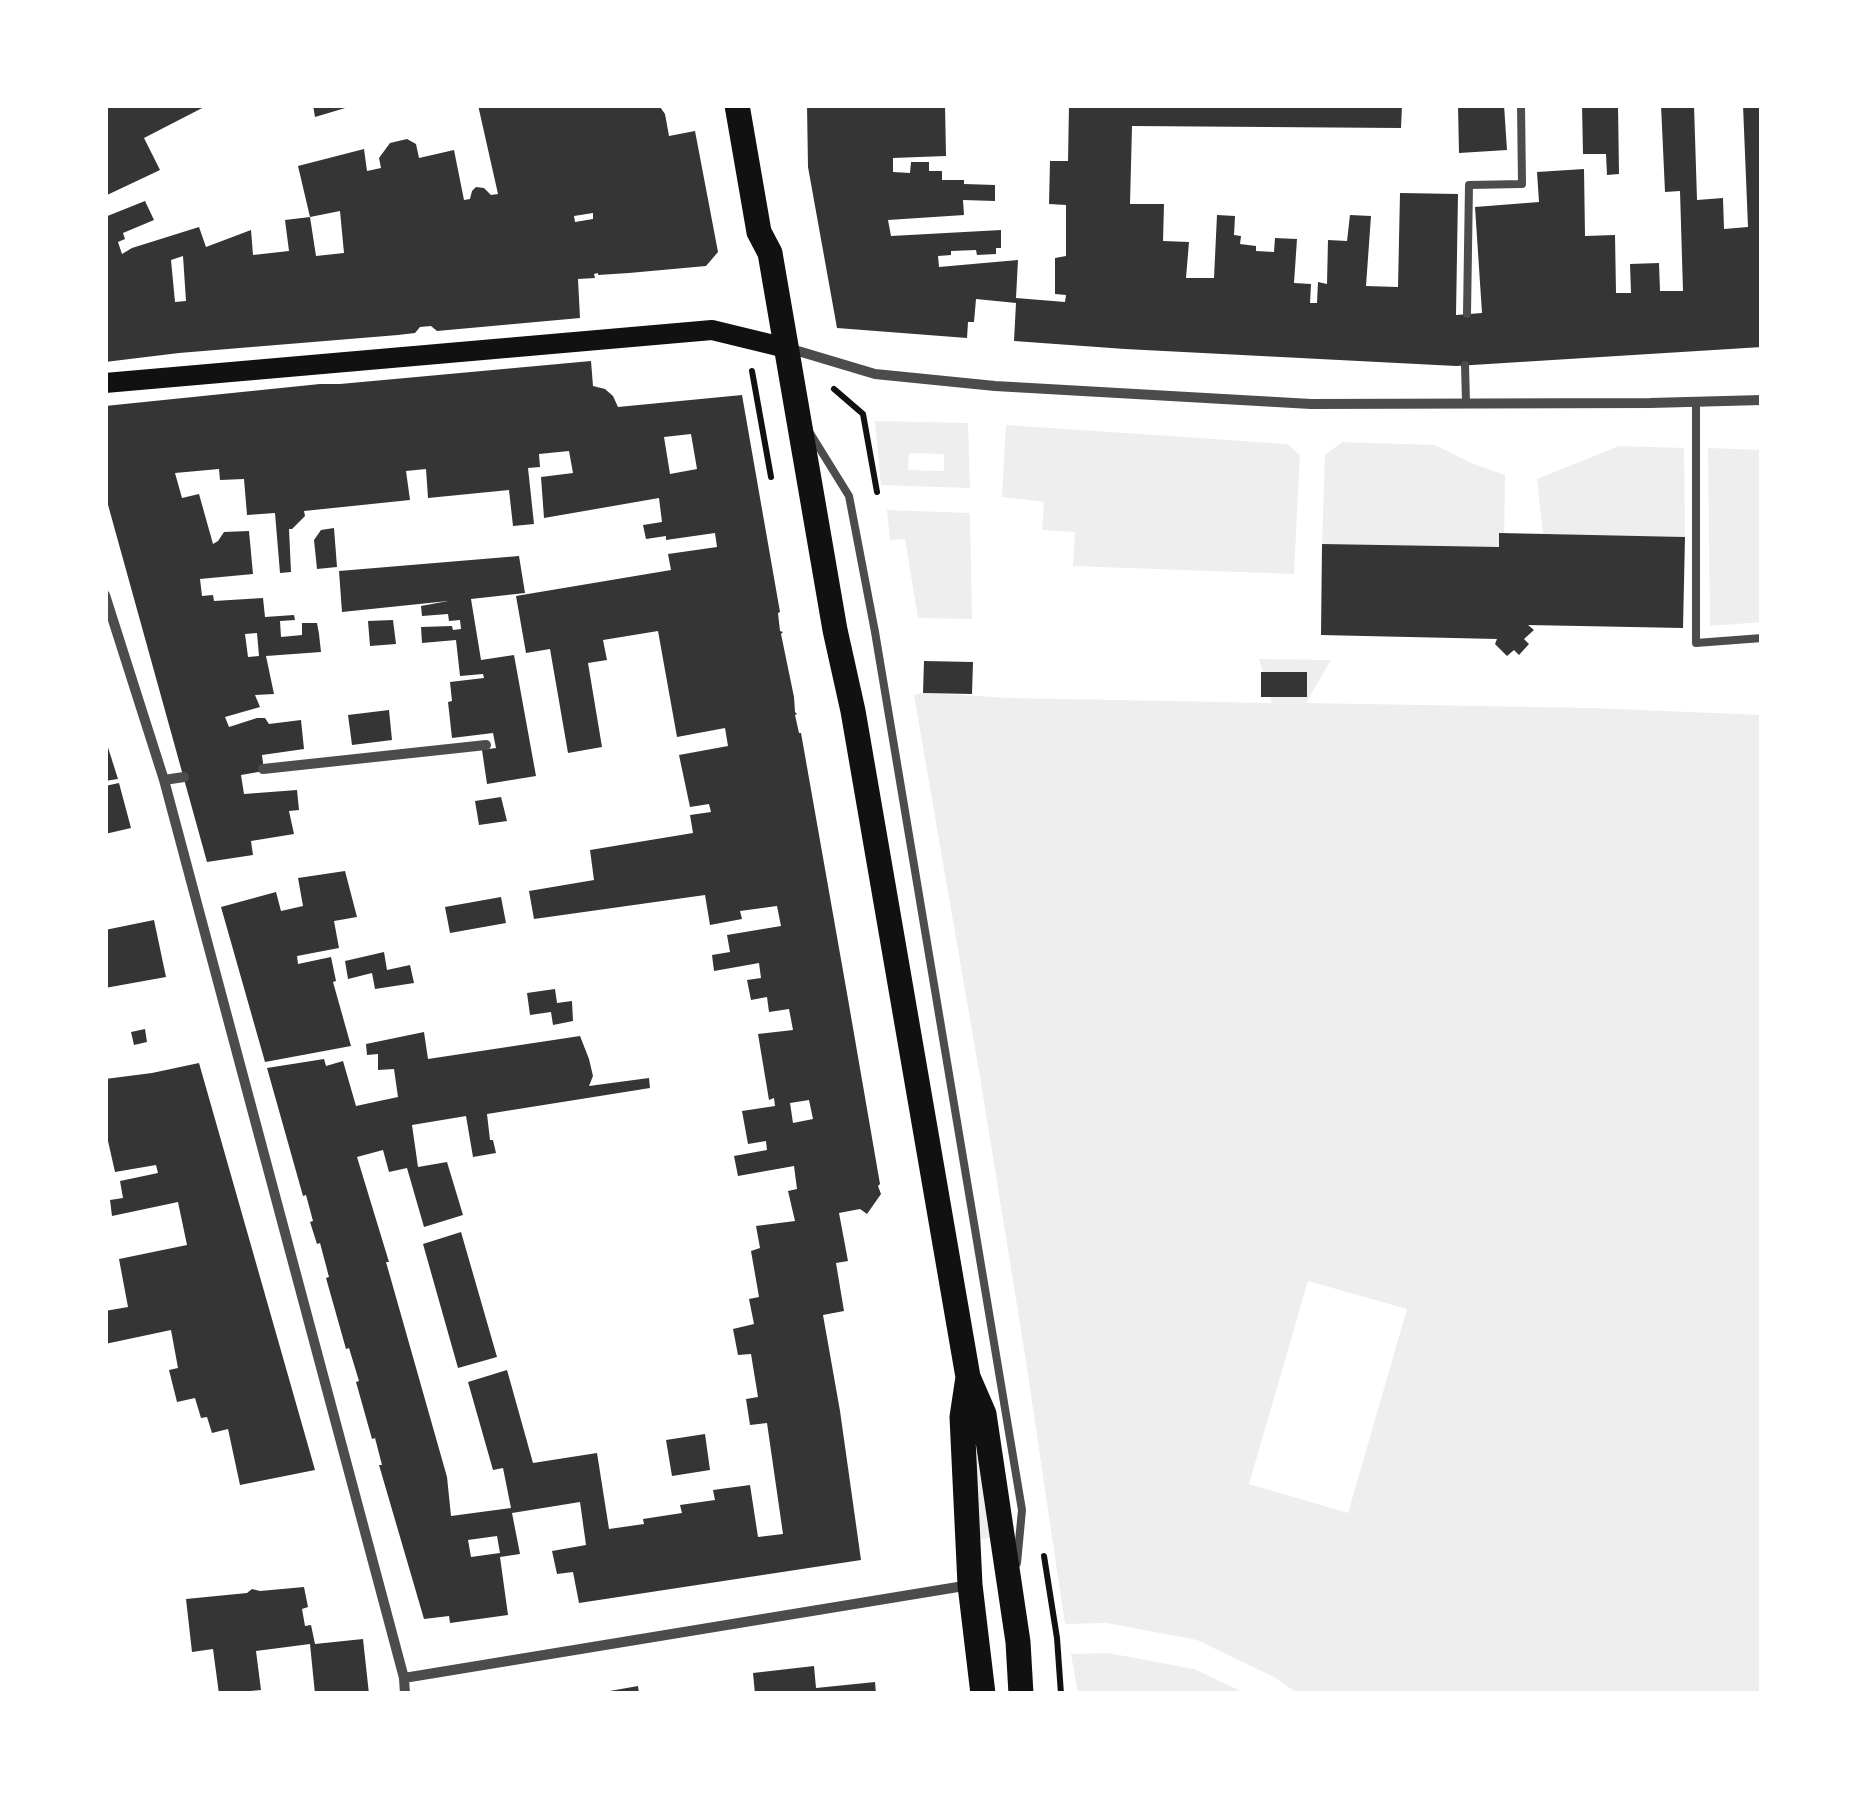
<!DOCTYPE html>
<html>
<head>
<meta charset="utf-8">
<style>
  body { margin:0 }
  #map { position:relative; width:1867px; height:1799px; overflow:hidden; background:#fff; font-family:"Titillium Web",sans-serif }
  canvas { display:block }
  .frame { position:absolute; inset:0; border:108px solid #fff; pointer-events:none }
</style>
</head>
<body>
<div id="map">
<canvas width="1867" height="1799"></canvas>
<div class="frame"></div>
</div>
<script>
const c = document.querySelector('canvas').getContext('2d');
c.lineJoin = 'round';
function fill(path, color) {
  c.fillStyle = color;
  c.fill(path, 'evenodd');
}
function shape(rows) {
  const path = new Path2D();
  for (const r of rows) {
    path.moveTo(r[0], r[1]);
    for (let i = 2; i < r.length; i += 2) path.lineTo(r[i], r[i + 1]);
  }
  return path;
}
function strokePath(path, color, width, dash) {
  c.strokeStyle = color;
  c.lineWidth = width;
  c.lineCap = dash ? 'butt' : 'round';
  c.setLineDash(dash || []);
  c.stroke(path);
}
fill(shape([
  [875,421,968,423,970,488,881,485],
  [909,453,944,454,944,471,908,470],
  [1006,425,1287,444,1300,455,1294,574,1073,566,1075,532,1042,530,1044,502,1002,497],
  [1342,442,1435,445,1471,463,1505,475,1504,548,1322,544,1325,455],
  [1619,446,1684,448,1685,537,1543,534,1537,479],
  [1708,448,1762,450,1762,622,1710,626],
  [887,510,970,513,972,619,918,618,905,539,890,540],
  [1259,659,1331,660,1306,703,1592,708,1762,715,1762,1694,1298,1694,1276,1678,1197,1640,1107,1623,1065,1624,1025,1355,980,1077,914,695,923,693,1011,698,1272,703],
  [1308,1281,1407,1309,1348,1513,1249,1484],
  [981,1458,994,1537,978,1540,973,1459],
  [1108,1653,1194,1669,1247,1694,1078,1694,1071,1654]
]), '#eee');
fill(shape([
  [105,105,208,105,144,138,160,170,105,196],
  [313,105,352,105,352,106,315,117],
  [478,105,662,105,660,107,665,114,669,136,695,131,718,252,706,266,629,273,598,275,598,273,594,274,595,278,578,279,580,318,437,331,431,326,420,327,415,333,398,335,179,353,105,362,105,217,145,201,154,220,123,233,125,239,118,242,122,254,132,248,199,227,206,247,251,230,253,255,289,251,285,220,310,217,316,256,344,253,340,211,310,217,298,166,364,149,367,171,381,168,379,158,390,143,407,139,416,144,419,158,454,150,464,200,470,199,472,191,476,187,484,188,491,195,498,194],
  [593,213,593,219,575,222,574,216],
  [183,256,186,301,175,302,171,260],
  [807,105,945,105,946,156,893,158,893,172,910,173,911,162,929,162,929,171,942,171,942,180,964,180,964,184,995,185,995,201,963,200,964,215,888,220,891,236,1001,230,1001,248,996,248,996,254,977,255,976,250,951,251,951,255,938,256,939,267,1018,260,1016,298,1065,302,1066,295,1055,294,1055,258,1066,256,1066,205,1049,204,1050,161,1068,161,1069,105,1402,105,1401,128,1132,126,1130,204,1164,204,1163,241,1189,242,1186,278,1214,278,1217,215,1235,216,1234,235,1241,236,1240,244,1256,246,1256,251,1274,252,1275,238,1297,239,1294,283,1311,284,1310,303,1317,303,1318,282,1327,284,1328,240,1347,241,1350,215,1371,216,1366,286,1398,287,1400,193,1458,194,1456,315,1482,313,1475,207,1539,202,1537,172,1584,169,1585,236,1615,235,1616,293,1631,293,1630,264,1659,263,1660,291,1683,291,1680,191,1665,192,1661,105,1694,105,1697,200,1723,198,1724,229,1748,227,1743,105,1762,105,1762,347,1456,366,1125,349,1014,341,1016,303,976,299,974,322,968,322,967,338,837,328,808,167],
  [1458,105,1504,105,1507,150,1459,153],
  [1582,105,1618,105,1619,174,1607,175,1606,154,1583,154],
  [591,361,593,386,605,389,613,396,618,407,742,395,780,612,778,613,780,631,783,632,781,634,794,697,795,712,797,714,795,715,799,733,801,733,848,999,880,1184,878,1186,881,1194,867,1214,860,1209,839,1213,848,1261,836,1263,844,1311,823,1315,840,1411,861,1560,579,1603,573,1572,557,1574,552,1551,586,1545,580,1502,512,1513,520,1554,500,1557,508,1615,450,1623,449,1616,424,1619,379,1465,382,1465,375,1438,372,1439,356,1382,359,1381,349,1348,346,1349,326,1278,329,1277,320,1243,317,1244,310,1222,313,1221,306,1195,303,1196,267,1068,324,1059,326,1066,343,1061,356,1106,398,1097,394,1069,378,1070,378,1054,367,1055,366,1044,424,1032,428,1059,580,1036,589,1059,593,1076,589,1086,649,1078,650,1088,487,1114,490,1140,493,1140,496,1153,473,1157,466,1116,412,1125,418,1167,447,1162,463,1215,424,1227,407,1168,389,1172,383,1150,357,1157,389,1262,386,1262,447,1477,451,1516,511,1508,503,1468,493,1470,468,1382,507,1370,533,1463,597,1453,609,1529,644,1524,643,1519,682,1513,680,1505,715,1500,713,1490,750,1485,758,1537,783,1534,767,1423,750,1425,746,1399,758,1397,751,1354,738,1355,733,1329,754,1324,749,1299,759,1297,751,1251,760,1248,756,1226,795,1221,788,1191,797,1189,794,1166,738,1176,734,1156,767,1150,766,1141,748,1144,742,1111,775,1106,774,1098,769,1100,758,1034,793,1030,789,1009,769,1012,767,997,751,1000,747,980,761,978,759,963,714,971,712,955,730,952,727,935,781,926,777,906,740,911,742,919,710,925,705,895,534,919,529,891,594,880,590,850,693,833,690,815,711,812,709,804,690,807,679,755,728,746,725,728,677,737,658,631,603,640,607,660,588,663,602,747,568,753,550,649,526,653,516,596,671,570,668,554,717,547,715,533,666,540,666,536,646,539,643,525,662,522,659,498,544,518,541,477,573,473,569,451,539,454,540,467,528,468,534,524,513,526,509,490,428,498,426,469,406,471,410,500,304,511,305,516,292,529,289,529,291,572,280,573,275,513,247,515,244,479,220,480,219,469,175,473,182,498,199,494,213,544,218,541,224,532,249,531,253,574,200,579,202,596,213,595,214,601,263,598,265,617,294,615,295,620,280,621,281,637,302,635,302,623,317,623,319,634,321,652,266,656,274,694,255,695,260,707,225,717,229,727,257,718,265,718,269,724,301,720,304,749,262,755,264,771,241,775,244,794,297,790,299,810,289,811,294,834,251,841,253,855,207,862,105,494,105,406,320,384,340,384],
  [691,434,697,469,670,474,664,437],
  [257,633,259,656,248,657,245,634],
  [809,1100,813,1119,793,1123,790,1103],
  [497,1536,500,1553,471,1557,468,1540],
  [334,528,337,567,317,569,314,540,321,530],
  [1499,533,1685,537,1683,628,1528,625,1534,630,1524,639,1529,644,1519,655,1514,650,1507,656,1495,644,1497,639,1321,635,1322,544,1499,547],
  [519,556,525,593,471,599,481,660,514,655,536,776,487,784,482,750,496,748,493,733,452,738,448,702,452,701,450,682,484,678,483,674,460,676,456,640,422,643,421,627,452,626,453,630,461,629,460,620,449,621,448,614,422,616,421,606,448,601,342,612,339,571],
  [393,620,396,644,370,646,368,621],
  [924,661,973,662,972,694,923,693],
  [1261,672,1307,672,1307,697,1261,697],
  [389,710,392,740,352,745,348,715],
  [105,738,118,779,105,781],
  [119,783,131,828,105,834,105,786],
  [501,797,507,821,479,825,475,801],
  [345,871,357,917,334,921,339,948,297,956,298,964,331,957,336,981,333,982,351,1046,265,1062,221,907,276,892,281,911,303,906,298,878],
  [501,897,506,923,450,933,445,907],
  [154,920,166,977,105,988,105,930],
  [384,952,387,970,410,965,414,983,375,989,372,973,348,979,345,961],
  [555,989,557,1003,572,1001,573,1021,553,1025,551,1012,530,1015,527,993],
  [145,1029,147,1042,134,1045,131,1032],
  [199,1063,315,1470,240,1485,228,1429,212,1433,207,1417,201,1418,195,1398,177,1402,169,1370,178,1368,171,1330,105,1344,105,1311,128,1307,119,1259,187,1245,178,1202,112,1216,110,1200,123,1198,120,1181,158,1173,156,1165,115,1172,108,1141,105,1142,105,1079,152,1073],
  [461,1232,497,1357,458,1368,423,1244],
  [705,1434,710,1470,672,1476,666,1440],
  [304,1587,308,1607,302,1609,305,1626,311,1625,315,1644,363,1639,369,1694,315,1694,310,1644,256,1651,261,1690,219,1694,213,1649,192,1652,186,1599,247,1593,252,1589,260,1591],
  [814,1666,816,1688,875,1682,876,1694,755,1694,753,1673],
  [638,1686,639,1694,604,1694,604,1692]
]), '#353535');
strokePath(shape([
  [752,371,771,477],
  [834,389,863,414,877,492],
  [1044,1556,1057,1638,1061,1694]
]), '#111', 6);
strokePath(shape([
  [1467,314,1469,185,1522,184,1521,105],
  [1465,365,1466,403],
  [1696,402,1696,643,1762,638],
  [810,433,849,496,875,632,1022,1510,1017,1563]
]), '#4c4c4c', 8);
strokePath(shape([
  [788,348,875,374,995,386,1311,404,1650,403,1762,400],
  [105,595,164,780,404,1678,405,1694],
  [263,769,486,745],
  [164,780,184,777],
  [404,1678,970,1585]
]), '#4c4c4c', 10);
strokePath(shape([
  [105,383,712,330,786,348]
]), '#111', 20);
strokePath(shape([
  [737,105,759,232,770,253,835,630,853,711,968,1377,984,1414,1018,1642,1021,1694],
  [968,1377,962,1417,970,1585,983,1694]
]), '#111', 25);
</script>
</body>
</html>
